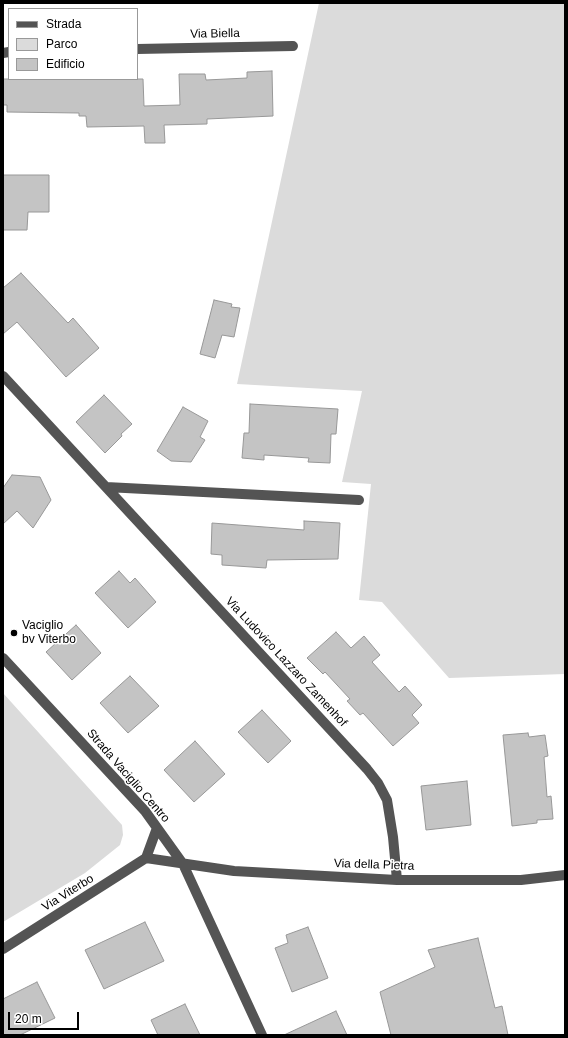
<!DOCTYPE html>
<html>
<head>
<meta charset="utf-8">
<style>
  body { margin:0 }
  #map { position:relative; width:568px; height:1038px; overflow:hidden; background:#fff; font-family:Arial,sans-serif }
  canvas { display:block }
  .frame { position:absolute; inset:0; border:4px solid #000; pointer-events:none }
  .legend { position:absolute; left:8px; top:8px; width:130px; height:72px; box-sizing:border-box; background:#fff; border:1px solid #999; margin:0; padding:5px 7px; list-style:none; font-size:12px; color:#000 }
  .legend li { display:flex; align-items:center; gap:8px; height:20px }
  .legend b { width:20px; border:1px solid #999 }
  .scale { position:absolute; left:8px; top:1012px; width:71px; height:18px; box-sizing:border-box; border:2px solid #000; border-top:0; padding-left:5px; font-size:12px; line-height:14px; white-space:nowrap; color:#000; -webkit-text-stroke:3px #fff; paint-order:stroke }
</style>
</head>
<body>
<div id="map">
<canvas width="568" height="1038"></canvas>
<div class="frame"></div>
<ul class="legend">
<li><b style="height:5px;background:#545454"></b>Strada</li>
<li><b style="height:11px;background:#dbdbdb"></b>Parco</li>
<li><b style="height:11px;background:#c4c4c4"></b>Edificio</li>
</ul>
<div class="scale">20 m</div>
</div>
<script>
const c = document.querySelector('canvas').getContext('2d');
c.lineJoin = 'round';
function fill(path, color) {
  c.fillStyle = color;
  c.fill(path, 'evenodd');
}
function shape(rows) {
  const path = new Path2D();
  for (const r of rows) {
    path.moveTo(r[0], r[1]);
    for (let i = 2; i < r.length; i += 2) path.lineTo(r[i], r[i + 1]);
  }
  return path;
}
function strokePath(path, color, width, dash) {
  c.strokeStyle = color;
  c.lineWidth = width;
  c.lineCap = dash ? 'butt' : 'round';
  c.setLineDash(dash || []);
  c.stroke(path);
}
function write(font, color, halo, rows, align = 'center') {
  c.font = font + ' Arial,sans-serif';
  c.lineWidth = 3;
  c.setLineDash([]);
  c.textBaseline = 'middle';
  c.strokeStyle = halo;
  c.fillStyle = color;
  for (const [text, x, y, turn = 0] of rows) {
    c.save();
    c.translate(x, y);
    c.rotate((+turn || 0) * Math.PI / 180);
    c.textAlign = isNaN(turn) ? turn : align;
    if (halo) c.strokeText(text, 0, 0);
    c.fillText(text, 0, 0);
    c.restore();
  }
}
fill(shape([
  [319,3,565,3,565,674,449,678,382,602,359,600,371,484,342,482,362,391,237,384],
  [3,693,122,825,123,835,120,845,85,873,3,922]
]), '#dbdbdb');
const building = shape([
  [272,71,273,116,207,119,207,124,164,125,165,143,145,143,144,126,87,127,86,116,79,116,79,113,7,112,7,105,3,105,3,79,143,79,144,106,180,105,179,74,205,74,206,80,247,78,247,72,272,71],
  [3,175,49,175,49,212,28,212,27,230,3,230,3,175],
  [21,273,68,323,73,318,99,348,66,377,17,322,3,334,3,288,21,273],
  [214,300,232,304,231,307,240,308,234,337,222,335,215,358,200,354,214,300],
  [104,395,132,424,121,434,122,436,105,453,76,422,104,395],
  [250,404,338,409,336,434,331,434,330,463,308,462,309,458,264,455,264,460,242,458,244,433,249,433,250,404],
  [183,407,208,421,200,437,205,440,191,462,171,461,157,451,183,407],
  [12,475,40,477,51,500,33,528,17,511,3,524,3,488,12,475],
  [304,521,340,523,338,559,267,560,266,568,222,565,222,555,211,554,212,523,304,530,304,521],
  [119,571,130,583,135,578,156,602,128,628,95,593,119,571],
  [76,625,101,653,72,680,46,652,76,625],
  [336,632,351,648,364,636,380,655,372,662,399,692,405,686,422,705,412,715,419,723,393,746,363,713,360,715,347,701,350,699,325,672,323,674,307,658,336,632],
  [130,676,159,706,128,733,100,703,130,676],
  [262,710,291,741,268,763,238,732,262,710],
  [528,733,529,737,545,735,548,756,544,757,547,797,551,796,553,819,537,820,537,823,512,826,503,735,528,733],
  [195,741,225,774,194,802,164,770,195,741],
  [467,781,471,825,426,830,421,786,467,781],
  [145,922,164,961,104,989,85,950,145,922],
  [308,927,328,978,292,992,275,948,288,943,286,935,308,927],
  [478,938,495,1008,502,1006,508,1035,391,1035,380,992,435,967,428,950,478,938],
  [37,982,55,1018,20,1035,3,1035,3,999,37,982],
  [185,1004,200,1035,158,1035,151,1020,185,1004],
  [336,1011,347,1035,284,1035,336,1011]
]);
fill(building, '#c4c4c4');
strokePath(building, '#989898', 1);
strokePath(shape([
  [137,49,293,46],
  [3,53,9,52],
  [3,376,367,769,378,783,387,800,393,837,397,880],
  [106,487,359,500],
  [3,658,145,811,183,864,262,1035],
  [146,858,234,871,397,880,521,880,565,875],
  [3,949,146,858,157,828]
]), '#545454', 10);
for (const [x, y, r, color] of [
  [14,633,4,"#000"]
]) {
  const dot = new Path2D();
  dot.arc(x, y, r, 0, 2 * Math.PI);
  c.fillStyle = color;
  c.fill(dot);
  strokePath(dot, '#fff', 1.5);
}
write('12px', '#000', '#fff', [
  ["Via Biella",215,34,-1],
  ["Via Ludovico Lazzaro Zamenhof",286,662,47],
  ["Strada Vaciglio Centro",128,776,49],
  ["Via della Pietra",374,865,2],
  ["Via Viterbo",68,893,-32]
]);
write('12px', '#000', '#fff', [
  ["Vaciglio",22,626],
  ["bv Viterbo",22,640]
], 'left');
</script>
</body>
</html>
